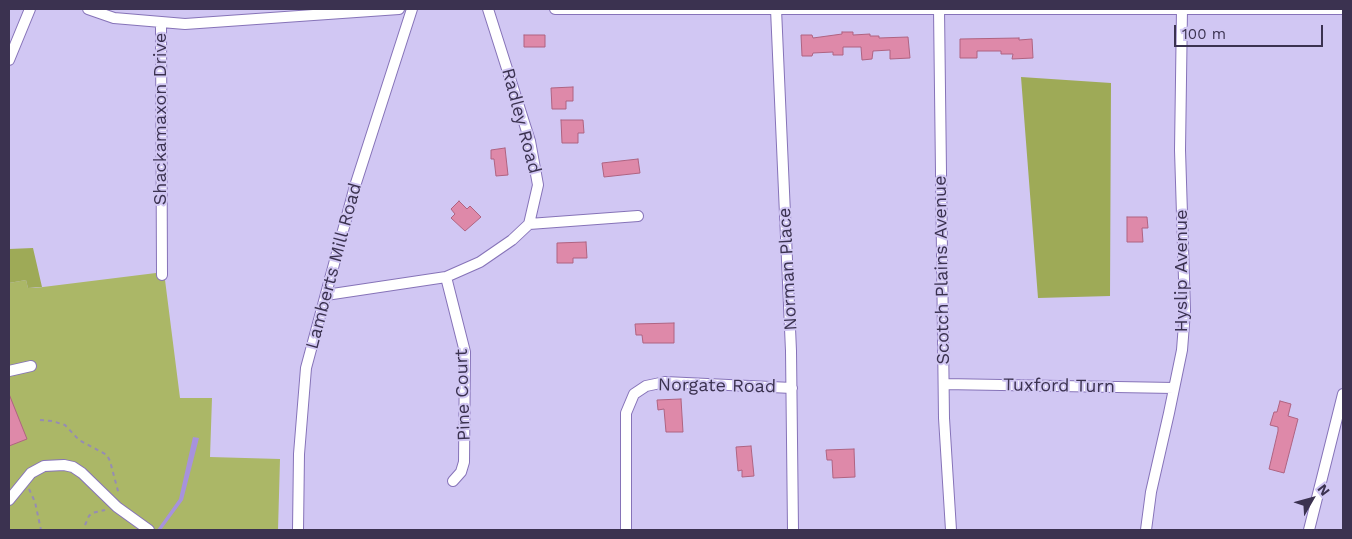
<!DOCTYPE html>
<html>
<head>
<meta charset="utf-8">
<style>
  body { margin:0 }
  #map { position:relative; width:1352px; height:539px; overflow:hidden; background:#d1c7f3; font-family:"Work Sans",sans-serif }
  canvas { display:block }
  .frame { position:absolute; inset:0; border:10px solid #3b3250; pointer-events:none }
  .north { position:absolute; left:1287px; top:474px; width:50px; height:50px; -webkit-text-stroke:4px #d1c7f3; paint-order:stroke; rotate:52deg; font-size:14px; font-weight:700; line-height:20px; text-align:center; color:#3b3250 }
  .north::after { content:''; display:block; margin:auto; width:18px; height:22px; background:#3b3250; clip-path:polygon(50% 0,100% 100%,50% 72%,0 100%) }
  .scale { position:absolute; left:1174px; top:25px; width:149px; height:22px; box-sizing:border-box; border:2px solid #3b3250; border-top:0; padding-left:6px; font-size:15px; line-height:18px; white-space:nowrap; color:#3b3250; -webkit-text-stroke:4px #d1c7f3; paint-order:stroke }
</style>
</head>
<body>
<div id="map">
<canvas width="1352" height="539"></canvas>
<div class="frame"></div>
<div class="north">N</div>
<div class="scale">100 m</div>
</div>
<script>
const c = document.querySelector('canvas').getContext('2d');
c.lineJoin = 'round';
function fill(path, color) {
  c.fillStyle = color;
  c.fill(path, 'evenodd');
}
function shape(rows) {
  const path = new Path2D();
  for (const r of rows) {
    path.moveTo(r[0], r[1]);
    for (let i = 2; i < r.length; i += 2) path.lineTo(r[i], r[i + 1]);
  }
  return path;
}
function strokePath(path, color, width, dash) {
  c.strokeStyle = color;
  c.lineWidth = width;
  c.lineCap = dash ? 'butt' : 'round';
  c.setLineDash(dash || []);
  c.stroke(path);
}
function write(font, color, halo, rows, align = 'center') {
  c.font = font + ' "Work Sans",sans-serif';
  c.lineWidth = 4;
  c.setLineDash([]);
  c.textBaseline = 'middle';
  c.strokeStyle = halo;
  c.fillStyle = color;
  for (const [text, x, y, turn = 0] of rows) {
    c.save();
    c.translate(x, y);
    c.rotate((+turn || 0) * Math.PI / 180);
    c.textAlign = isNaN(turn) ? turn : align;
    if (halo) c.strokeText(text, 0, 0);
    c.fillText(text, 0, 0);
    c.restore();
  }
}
fill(shape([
  [164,272,180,398,212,398,210,457,280,459,278,530,9,530,9,283,26,280,28,288,35,288]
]), '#abb767');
fill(shape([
  [1021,77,1111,83,1110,296,1038,298],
  [33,248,42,287,28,288,26,280,9,283,9,249]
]), '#9eaa57');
fill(shape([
  [193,437,199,438,183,500,161,530,157,530,179,499]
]), '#a792dd');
const building = shape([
  [842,32,853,32,853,35,870,34,870,36,879,36,879,38,908,37,910,58,890,59,890,50,873,51,872,59,862,60,861,47,843,47,843,55,833,55,833,52,813,53,812,56,802,56,801,35,812,35,813,38,842,34,842,32],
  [524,35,545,35,545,47,524,47,524,35],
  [1019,38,1019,40,1032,39,1033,58,1012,59,1013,54,1001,54,1001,51,977,51,977,58,960,58,960,39,1019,38],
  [573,87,573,101,566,101,566,109,552,109,551,88,573,87],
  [561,120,583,120,584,133,578,133,578,143,562,143,561,120],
  [505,148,508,175,496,176,494,159,491,159,491,150,505,148],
  [638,159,640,173,604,177,602,163,638,159],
  [459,201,467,209,470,206,481,217,465,231,451,218,455,214,451,209,459,201],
  [1127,217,1147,217,1148,228,1142,228,1143,242,1127,242,1127,217],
  [586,242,587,258,573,258,573,263,557,263,557,243,586,242],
  [674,323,674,343,643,343,642,335,636,335,635,324,674,323],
  [9,394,27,439,9,446,9,394],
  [681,399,683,432,666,432,664,409,658,410,657,400,681,399],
  [1280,401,1291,404,1288,416,1298,419,1284,473,1269,469,1278,431,1278,427,1270,425,1274,412,1277,412,1280,401],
  [751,446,754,476,742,477,742,470,738,471,736,447,751,446],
  [854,449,855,477,833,478,832,460,827,460,826,450,854,449]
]);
fill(building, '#de89a9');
strokePath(building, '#af6381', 1);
const minor = shape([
  [88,9,114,18,185,24,399,9],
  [555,9,1343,9],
  [776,9,791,351,793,530],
  [939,9,944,418,951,530],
  [161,23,162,275],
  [9,60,30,9],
  [529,224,638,216],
  [446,277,465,352,464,462,461,472,453,481],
  [326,295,446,277,480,262,512,240,529,224,538,185,530,141,488,9],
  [9,371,31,366],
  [944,384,1174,388],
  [9,500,31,473,44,466,64,465,73,467,82,473,117,507,149,530],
  [298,530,299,454,306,368,355,186,412,9],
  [626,530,626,413,634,394,646,386,665,382,792,388],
  [1146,530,1151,492,1169,413,1182,350,1185,311,1180,150,1182,9],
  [1309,530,1343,394]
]);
strokePath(minor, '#8673b8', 12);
strokePath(shape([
  [40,420,52,421,65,425,79,440,107,455,110,461,119,495],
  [29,489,35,502,41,530],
  [85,525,89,516,92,513,105,510]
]), '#968cb3', 2, [4, 4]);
strokePath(minor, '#fff', 10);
write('18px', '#3b3250', '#d1c7f3', [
  ["Shackamaxon Drive",161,119,-90],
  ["Radley Road",521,121,75],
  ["Lamberts Mill Road",334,266,-75],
  ["Norman Place",788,269,-93],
  ["Scotch Plains Avenue",942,270,-91],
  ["Hyslip Avenue",1182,271,-90],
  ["Norgate Road",717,386,1],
  ["Tuxford Turn",1059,386,1],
  ["Pine Court",463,395,-92]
]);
</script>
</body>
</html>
